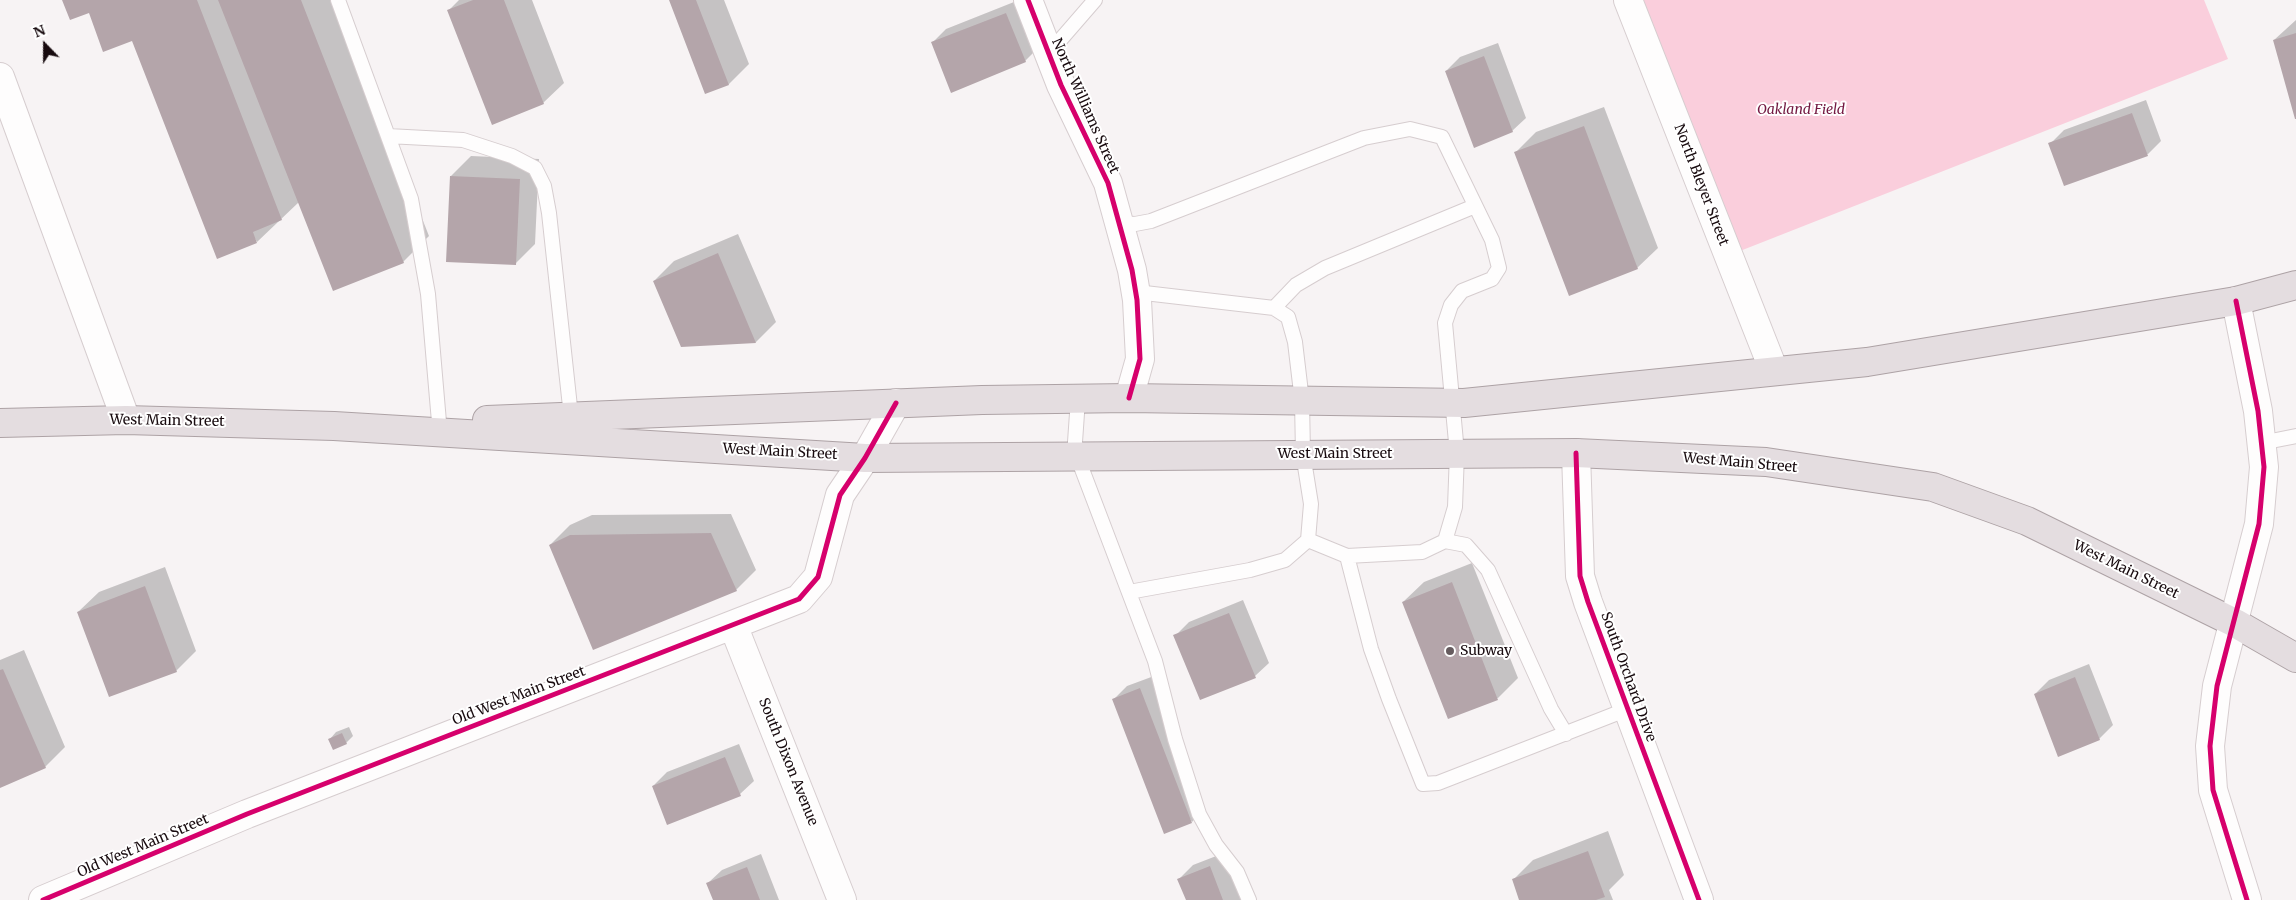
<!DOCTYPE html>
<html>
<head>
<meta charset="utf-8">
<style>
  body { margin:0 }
  #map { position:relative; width:2296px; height:900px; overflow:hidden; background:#f7f3f4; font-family:Merriweather,serif }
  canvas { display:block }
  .north { position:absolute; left:20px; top:20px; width:50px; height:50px; -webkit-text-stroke:4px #fff; paint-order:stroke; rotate:338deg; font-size:14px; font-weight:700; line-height:20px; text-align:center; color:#180b0f }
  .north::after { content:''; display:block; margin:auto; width:18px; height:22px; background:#180b0f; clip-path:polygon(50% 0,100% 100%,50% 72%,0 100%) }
</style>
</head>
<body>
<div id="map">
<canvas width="2296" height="900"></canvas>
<div class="north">N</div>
</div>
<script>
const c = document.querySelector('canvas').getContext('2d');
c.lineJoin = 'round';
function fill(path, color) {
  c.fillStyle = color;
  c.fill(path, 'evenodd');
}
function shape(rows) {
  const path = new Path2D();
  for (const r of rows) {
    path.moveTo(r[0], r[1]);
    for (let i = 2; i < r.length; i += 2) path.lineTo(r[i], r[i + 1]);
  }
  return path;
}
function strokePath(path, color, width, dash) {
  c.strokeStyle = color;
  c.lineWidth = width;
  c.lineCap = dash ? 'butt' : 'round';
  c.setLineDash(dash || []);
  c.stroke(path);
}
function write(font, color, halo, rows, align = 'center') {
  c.font = font + ' Merriweather,serif';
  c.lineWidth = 4;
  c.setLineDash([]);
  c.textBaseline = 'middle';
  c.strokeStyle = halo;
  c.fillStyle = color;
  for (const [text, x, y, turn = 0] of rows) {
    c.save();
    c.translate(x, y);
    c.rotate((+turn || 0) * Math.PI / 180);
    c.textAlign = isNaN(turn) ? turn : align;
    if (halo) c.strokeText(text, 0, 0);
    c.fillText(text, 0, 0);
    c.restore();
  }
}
fill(shape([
  [1636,0,2204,0,2228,59,1740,251]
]), '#facedc');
fill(shape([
  [63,0,336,0,429,236,403,262,299,202,257,242,132,39,90,12],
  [459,0,532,0,564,83,543,103,449,10],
  [670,0,724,0,749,64,729,84,706,92],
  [1019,0,1039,47,1025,61,932,43,946,29],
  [2296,20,2296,116,2274,40],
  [1498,43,1526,118,1512,131,1446,71,1460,57],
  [2146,100,2161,141,2148,154,2065,184,2050,144,2064,130],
  [1604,107,1658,248,1637,268,1516,152,1536,132],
  [471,156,539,159,535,244,515,264,451,176],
  [738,234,776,322,756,342,682,346,654,281,674,261],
  [731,514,756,570,736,590,550,545,570,525,592,515],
  [1472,563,1518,678,1498,698,1449,718,1403,602,1424,582],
  [165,567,196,651,176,671,78,612,99,592],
  [1243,600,1269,663,1255,676,1175,636,1189,622],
  [24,650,65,747,45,767,0,787,0,660],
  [2089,664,2113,725,2099,739,2035,694,2049,680],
  [1154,676,1205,808,1192,822,1113,700,1127,686],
  [349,727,353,736,346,743,330,739,336,732],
  [739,744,754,781,740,794,653,786,667,772],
  [1608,831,1624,875,1609,890,1613,900,1521,900,1513,880,1533,860],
  [1224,853,1242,900,1187,900,1179,879,1193,865],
  [761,854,779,900,714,900,708,883,722,870]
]), '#0003');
fill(shape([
  [62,0,197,0,282,220,253,232,257,243,217,259,132,41,103,52,89,13,70,20],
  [218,0,301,0,404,263,333,291],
  [473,0,504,0,544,104,492,125,447,10],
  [669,0,696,0,729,85,705,94],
  [1006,13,1026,62,951,93,931,42],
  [2296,33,2296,119,2295,119,2273,40],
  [1484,56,1513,132,1474,148,1445,71],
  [2132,113,2148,156,2064,186,2048,143],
  [1584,126,1638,269,1569,296,1514,152],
  [450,176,520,179,516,265,446,262],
  [718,253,756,343,681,347,653,281],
  [711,533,737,591,593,650,549,545,570,535],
  [1452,582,1498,700,1448,719,1402,602],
  [145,586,177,672,109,697,77,612],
  [1229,613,1256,678,1200,700,1173,635],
  [3,669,46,768,0,788,0,670],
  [2075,677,2100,740,2058,757,2034,694],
  [1140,688,1192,823,1164,834,1112,699],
  [342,733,347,744,333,750,328,739],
  [725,757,741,796,667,825,652,786],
  [1588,851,1605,897,1596,900,1519,900,1512,879],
  [1210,866,1223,900,1186,900,1177,879],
  [747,867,760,900,713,900,706,883]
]), '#b4a5aa');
const service = shape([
  [338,0,411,199,428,294,439,422],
  [1049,53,1095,0],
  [388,136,463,140,512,156,535,168,544,186,549,213,571,416],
  [1119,223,1135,224,1151,221,1364,138,1410,129,1442,137,1492,240,1499,268,1492,279,1462,291,1451,305,1445,323,1457,453,1455,507,1445,541,1422,552,1347,556,1308,540],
  [1274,308,1296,285,1325,268,1475,206],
  [1078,399,1075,442,1077,456,1155,661,1175,739,1199,814,1216,845,1237,872,1249,900],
  [2261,443,2296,436],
  [1445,541,1466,545,1488,570,1551,709,1566,734],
  [1347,556,1371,649,1389,699,1423,784,1438,783,1628,709],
  [1129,592,1250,570,1285,560,1308,540,1311,504,1303,454,1302,401,1295,342,1288,317,1274,308,1136,292]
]);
const minor = shape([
  [1028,0,1061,85,1108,183,1132,270,1137,300,1140,359,1129,398],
  [1628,0,1774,371],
  [0,77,126,420],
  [2236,301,2258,411,2264,467,2259,524,2217,686,2210,746,2213,790,2247,900],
  [1576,453,1580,576,1588,602,1699,900],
  [733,625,842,900],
  [43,900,247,814,799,599,818,577,840,495,865,458,896,403]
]);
const trunk = shape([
  [487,420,982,400,1129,398,1464,403,1867,362,2236,301,2296,285],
  [0,423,126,420,334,426,865,458,1576,453,1766,462,1933,487,2027,521,2235,623,2296,658]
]);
strokePath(service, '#d6cdcf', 16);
strokePath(minor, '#d6cdcf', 30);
strokePath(trunk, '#ada2a5', 30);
strokePath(service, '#fefdfd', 14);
strokePath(minor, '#fefdfd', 28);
strokePath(trunk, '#e4dde0', 28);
strokePath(shape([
  [1028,0,1061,85,1108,183,1132,270,1137,300,1140,359,1129,398],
  [2236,301,2258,411,2264,467,2259,524,2217,686,2210,746,2213,790,2247,900],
  [1576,453,1580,576,1588,602,1699,900],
  [43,900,247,814,799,599,818,577,840,495,865,458,896,403]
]), '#d6006c', 5);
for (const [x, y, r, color] of [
  [1450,651,5,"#665c5f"]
]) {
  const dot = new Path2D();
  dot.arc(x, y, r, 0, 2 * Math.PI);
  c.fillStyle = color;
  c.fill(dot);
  strokePath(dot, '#fff', 2);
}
write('14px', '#180b0f', '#fff', [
  ["North Williams Street",1085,106,66],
  ["North Bleyer Street",1701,185,69],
  ["West Main Street",167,421,1],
  ["West Main Street",780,452,3],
  ["West Main Street",1335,454],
  ["West Main Street",1740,463,5],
  ["West Main Street",2126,570,26],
  ["South Orchard Drive",1628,677,70],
  ["Old West Main Street",519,696,-21],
  ["South Dixon Avenue",788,762,68],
  ["Old West Main Street",143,846,-23]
]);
write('italic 14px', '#731942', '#fff', [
  ["Oakland Field",1801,110]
]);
write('14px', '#180b0f', '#fff', [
  ["Subway",1460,651]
], 'left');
</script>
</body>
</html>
